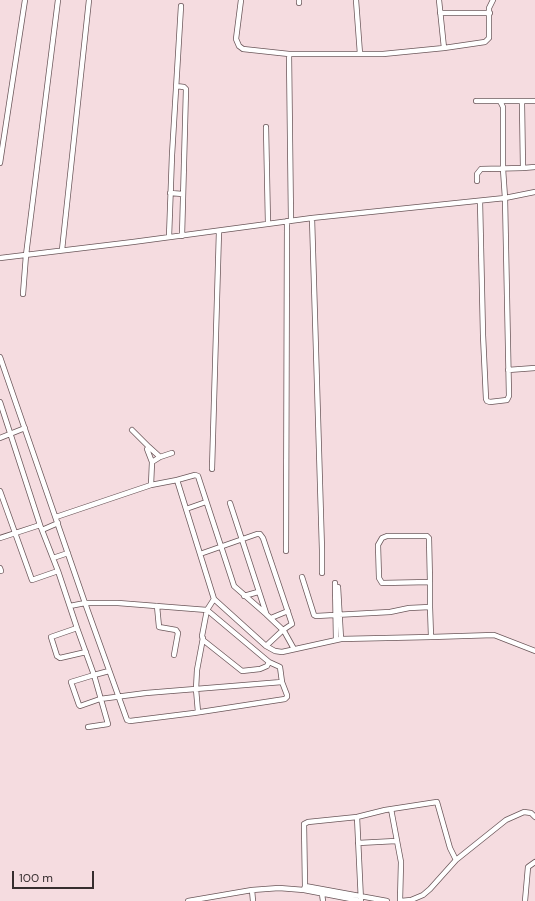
<!DOCTYPE html>
<html>
<head>
<meta charset="utf-8">
<style>
  body { margin:0 }
  #map { position:relative; width:535px; height:901px; overflow:hidden; background:#f5dce0; font-family:"DM Sans",sans-serif }
  canvas { display:block }
  .scale { position:absolute; left:12px; top:871px; width:82px; height:18px; box-sizing:border-box; border:2px solid #362d2e; border-top:0; padding-left:5px; font-size:12px; line-height:14px; white-space:nowrap; color:#362d2e; -webkit-text-stroke:3px #f5dce0; paint-order:stroke }
</style>
</head>
<body>
<div id="map">
<canvas width="535" height="901"></canvas>
<div class="scale">100 m</div>
</div>
<script>
const c = document.querySelector('canvas').getContext('2d');
c.lineJoin = 'round';
function shape(rows) {
  const path = new Path2D();
  for (const r of rows) {
    path.moveTo(r[0], r[1]);
    for (let i = 2; i < r.length; i += 2) path.lineTo(r[i], r[i + 1]);
  }
  return path;
}
function strokePath(path, color, width, dash) {
  c.strokeStyle = color;
  c.lineWidth = width;
  c.lineCap = dash ? 'butt' : 'round';
  c.setLineDash(dash || []);
  c.stroke(path);
}
const minor = shape([
  [241,0,236,39,239,46,243,49,289,54,291,221],
  [356,0,360,54,383,54,444,48,485,42,489,38,489,8,493,0],
  [439,0,444,48],
  [299,3,299,0],
  [440,13,490,13],
  [289,54,360,54],
  [176,86,184,87,186,89,182,236],
  [476,101,500,101,503,107,503,169,505,198,509,396,507,400,490,402,487,401,486,399,483,335,480,201],
  [500,101,522,101],
  [535,101,522,101,522,104,523,168,535,167],
  [266,127,268,224],
  [0,163,25,0],
  [477,181,477,174,481,169,523,168],
  [170,193,183,194],
  [312,218,322,550,322,573],
  [169,237,172,155,181,6],
  [62,250,89,0],
  [0,258,133,242,312,218,505,198,535,192],
  [23,294,26,255,58,0],
  [0,357,85,603,127,720,130,721,194,713,285,699,287,697,287,695,282,682],
  [508,370,535,368],
  [0,402,40,525,58,571,77,628,94,675,71,682,79,705,80,706,100,699,146,693,282,682,280,667,269,662,207,610,118,603,85,603,70,606],
  [132,430,149,447],
  [0,438,25,428],
  [152,462,160,457,172,453],
  [212,469,219,231],
  [177,480,195,475,198,476,234,586,266,614,284,631,294,649],
  [151,485,152,462,147,449,149,447,160,457],
  [0,491,32,580,58,571],
  [230,503,266,613],
  [186,509,206,502],
  [56,517,151,485,177,480,214,599,207,610,202,636,203,640,242,671,260,669,267,666,269,662],
  [42,530,58,523],
  [0,538,40,525],
  [286,551,287,221],
  [200,554,257,534,260,534,263,538,292,624,283,630,266,646],
  [53,558,68,553],
  [0,568,1,571],
  [302,577,314,615,316,616,390,612,409,608,430,607,431,637,494,635,535,651],
  [335,583,336,640],
  [244,596,258,592],
  [214,599,266,646,275,651,282,652,341,639,338,587],
  [157,606,159,627,176,630,178,633,174,655],
  [430,607,430,582,429,538,427,536,387,536,382,538,378,545,379,578,382,583,430,582],
  [271,618,288,611],
  [77,628,51,637,57,656,60,658,86,652],
  [341,639,431,637],
  [198,712,196,689,197,670,203,638],
  [88,727,108,724,94,675,109,671],
  [391,809,401,862,400,901],
  [357,817,361,901],
  [358,843,396,841],
  [305,886,387,901],
  [252,890,253,901],
  [304,890,305,886,304,824,308,822,357,817,385,810,437,802,450,848,456,860],
  [322,894,323,901],
  [188,901,252,890,279,888,304,890,361,901],
  [401,901,411,900,423,895,430,889,456,860,506,820,524,812,531,813,535,817],
  [525,901,528,867,535,862]
]);
strokePath(minor, '#6b575a', 6);
strokePath(minor, '#fff', 4.5);
</script>
</body>
</html>
